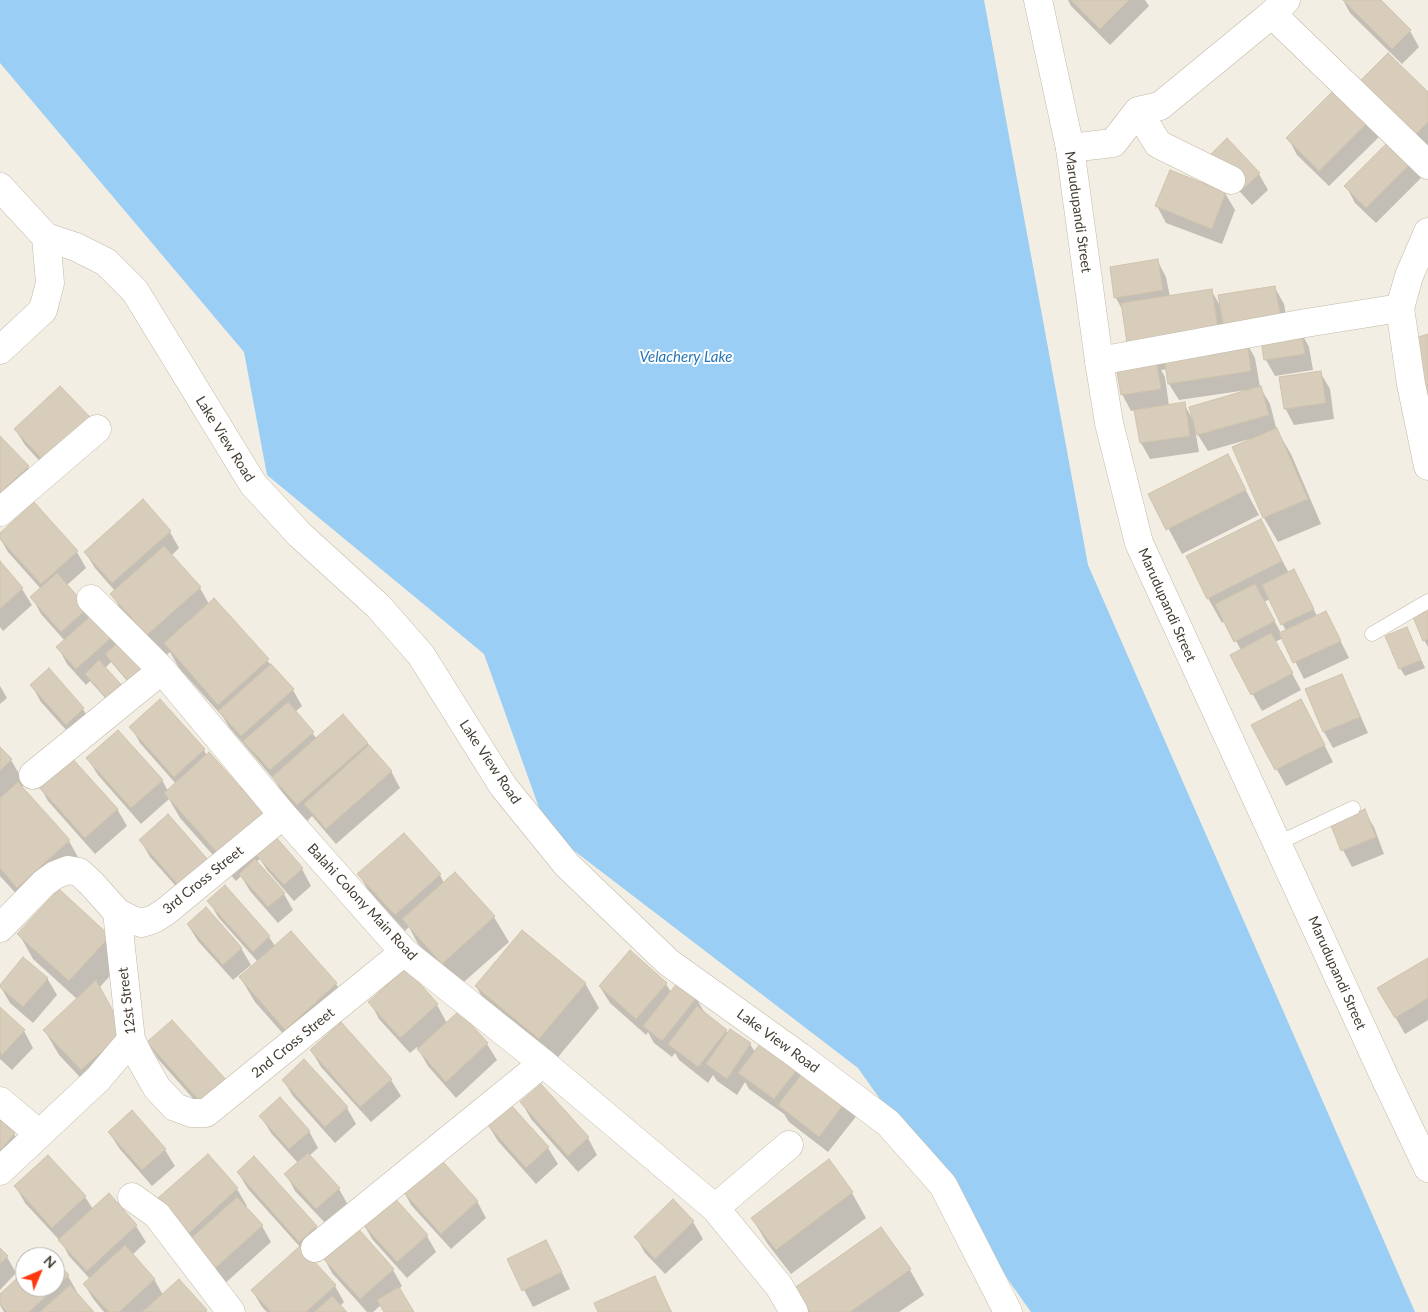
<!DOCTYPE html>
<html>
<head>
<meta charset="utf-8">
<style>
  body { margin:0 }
  #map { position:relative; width:1428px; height:1312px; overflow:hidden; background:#f3eee3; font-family:Lato,sans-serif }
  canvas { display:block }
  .north { position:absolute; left:15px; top:1247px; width:50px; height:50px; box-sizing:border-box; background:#fff; border:1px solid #b5b2ad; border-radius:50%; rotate:45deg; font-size:14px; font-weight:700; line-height:20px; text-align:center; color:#453e33 }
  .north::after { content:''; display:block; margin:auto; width:18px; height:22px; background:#ff380e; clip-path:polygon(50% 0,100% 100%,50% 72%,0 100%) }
</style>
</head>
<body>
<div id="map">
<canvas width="1428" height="1312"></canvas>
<div class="north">N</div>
</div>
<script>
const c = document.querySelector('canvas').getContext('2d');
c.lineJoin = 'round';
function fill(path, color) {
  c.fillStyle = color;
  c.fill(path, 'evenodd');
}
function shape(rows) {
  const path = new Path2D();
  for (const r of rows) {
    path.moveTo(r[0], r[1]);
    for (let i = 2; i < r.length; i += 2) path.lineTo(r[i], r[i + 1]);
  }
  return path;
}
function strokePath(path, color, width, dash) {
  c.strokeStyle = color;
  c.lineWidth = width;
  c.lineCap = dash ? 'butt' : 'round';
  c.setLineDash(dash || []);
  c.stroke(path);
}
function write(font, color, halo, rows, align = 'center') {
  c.font = font + ' Lato,sans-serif';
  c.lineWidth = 4;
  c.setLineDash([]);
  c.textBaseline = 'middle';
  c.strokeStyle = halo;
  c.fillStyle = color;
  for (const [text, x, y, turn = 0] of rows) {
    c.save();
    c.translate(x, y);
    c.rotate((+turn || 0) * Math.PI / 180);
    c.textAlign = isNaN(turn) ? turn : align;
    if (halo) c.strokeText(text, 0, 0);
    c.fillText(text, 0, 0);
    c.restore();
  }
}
fill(shape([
  [0,0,984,0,1088,565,1415,1312,1031,1312,858,1068,547,830,484,654,267,475,244,352,0,63]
]), '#9bcef4');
fill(shape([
  [1068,0,1145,0,1149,6,1110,45,1071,6],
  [1343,0,1379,0,1410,31,1419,47,1402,64,1350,13],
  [1338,87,1380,136,1329,186,1297,155,1288,138],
  [1428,94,1428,148,1367,102],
  [1412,162,1421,178,1376,223,1355,203,1346,186],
  [1221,171,1259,174,1268,190,1252,205],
  [1225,193,1235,210,1222,244,1166,223,1157,206],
  [1157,260,1166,277,1170,297,1211,290,1222,309,1275,288,1284,304,1289,332,1300,330,1309,347,1313,370,1275,376,1266,360,1262,339,1246,342,1255,358,1260,387,1270,404,1277,431,1291,454,1321,524,1278,542,1264,518,1234,448,1251,441,1250,439,1208,451,1198,435,1197,429,1195,429,1199,452,1150,459,1141,443,1136,410,1131,411,1122,394,1138,364,1123,311,1116,298],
  [1167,369,1169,384,1179,400,1247,390,1247,391,1192,418,1184,404,1169,406,1165,377,1161,370],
  [1320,372,1330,389,1334,419,1294,425,1285,408],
  [60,387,55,478,25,445,15,429],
  [0,438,28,467,37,483,0,509],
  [1227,455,1259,515,1182,554,1150,494],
  [1260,520,1289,573,1294,570,1317,616,1326,612,1349,658,1304,679,1283,638,1275,642,1301,690,1262,711,1231,655,1241,650,1225,621,1222,623,1208,598],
  [1270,599,1286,631,1281,633,1264,602],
  [170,532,179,548,171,556,200,588,209,604,214,600,293,690,302,706,295,712,317,739,367,743,391,771,400,788,336,844,312,816,307,821,283,794,276,782,229,727,223,717,179,668,170,652,162,659,126,619,112,594,115,591,95,568,85,552],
  [0,534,77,552,86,568,67,585,144,670,135,690,111,662,105,668,116,710,90,681,86,685,67,664,58,647,65,641,41,614,32,597,41,589,8,552,0,538],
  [0,563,22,589,32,605,3,631,0,627],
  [1428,612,1428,647,1424,640],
  [1407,628,1425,668,1405,676,1400,668],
  [49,670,83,709,93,726,76,741,41,702,32,686],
  [1341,675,1350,692,1368,733,1333,748,1324,732,1306,690],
  [0,686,7,698,0,704],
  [1310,717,1333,762,1286,786,1253,726],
  [131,727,204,750,207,756,265,817,279,842,302,869,311,886,294,901,267,870,260,859,256,862,284,894,293,910,278,923,250,891,241,876,236,881,180,818,169,799,141,824,98,775,88,759,162,780,168,791,176,784,140,743],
  [0,749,11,760,25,784,21,788,69,841,83,866,32,911,0,876],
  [39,785,117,809,127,826,95,854,48,801],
  [1364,811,1374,827,1384,854,1352,867,1343,850,1332,824],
  [168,816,190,902,150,857,141,841],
  [359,874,440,875,444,883,455,874,494,917,509,942,457,988,418,944,409,927,405,931,368,890],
  [225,887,269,937,275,946,336,984,350,1008,300,1053,255,1002,240,977,258,962,218,917,209,901],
  [188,925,241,948,251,965,233,980,198,941],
  [19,934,109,937,123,961,100,987,137,1056,96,1094,59,1055,45,1031,77,999,33,959],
  [1428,960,1428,1020,1405,1034,1379,989],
  [47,978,57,995,33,1023,10,1003,0,986],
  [585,983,599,1008,553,1063,490,1011,476,986],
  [666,984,671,992,696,998,706,1015,726,1030,728,1034,750,1044,755,1052,763,1042,858,1114,828,1152,789,1122,784,1114,749,1089,745,1082,737,1095,717,1081,713,1075,708,1083,679,1060,675,1053,672,1057,654,1043,648,1032,646,1035,610,1003,600,987],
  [370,1002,437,1005,447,1023,459,1013,487,1044,497,1060,456,1098,428,1066,417,1047,410,1053,379,1019],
  [0,1009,24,1031,33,1048,12,1070,0,1059],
  [172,1021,214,1122,158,1059,148,1043],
  [311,1050,391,1080,401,1096,371,1122,321,1067],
  [283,1080,347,1108,356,1124,335,1143,293,1096],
  [541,1086,588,1138,597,1155,578,1172,531,1119,522,1103],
  [510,1105,548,1148,558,1164,536,1184,498,1141,488,1125],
  [261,1116,309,1131,318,1148,309,1156,339,1189,348,1205,327,1225,295,1191,286,1174,298,1163,271,1133],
  [0,1122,14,1134,24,1150,0,1170],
  [109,1132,165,1150,175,1166,152,1186,119,1148],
  [48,1156,85,1197,93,1209,108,1195,136,1226,146,1242,132,1255,154,1279,163,1295,179,1281,207,1312,104,1312,94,1300,84,1284,90,1279,69,1256,62,1243,25,1203,16,1187],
  [207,1156,237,1189,247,1206,245,1207,262,1226,271,1242,222,1286,169,1215],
  [828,1161,852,1193,866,1218,791,1274,767,1243,752,1218],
  [238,1172,316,1227,325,1243,309,1258,335,1286,344,1302,340,1306,346,1312,267,1312,262,1307,252,1290,300,1247,248,1189],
  [402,1188,477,1201,486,1218,451,1249,411,1205],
  [673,1201,693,1222,703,1239,665,1274,645,1253,636,1237],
  [363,1223,427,1236,436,1252,407,1278,372,1239],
  [881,1229,910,1270,924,1295,899,1312,807,1312,794,1290],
  [0,1250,7,1257,16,1273,0,1290],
  [47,1253,51,1257,42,1257],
  [323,1256,393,1270,402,1286,399,1289,412,1312,385,1312,381,1305,373,1312,367,1312,332,1273],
  [555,1258,570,1289,533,1307,508,1259],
  [55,1262,68,1276,77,1292,76,1294,92,1312,4,1312,0,1305,0,1296,25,1273,25,1287,55,1287],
  [654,1278,672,1312,600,1312]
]), '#0003');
const building = shape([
  [1071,0,1129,0,1100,29,1071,0],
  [1343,0,1381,0,1411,30,1392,49,1343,0],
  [1388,53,1428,92,1428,122,1411,139,1356,85,1388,53],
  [1338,86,1371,119,1319,171,1286,138,1338,86],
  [1227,138,1260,173,1242,190,1210,155,1227,138],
  [1391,139,1413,161,1366,208,1344,186,1391,139],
  [1170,170,1226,192,1212,229,1155,206,1170,170],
  [1158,259,1163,290,1114,298,1110,267,1158,259],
  [1275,286,1281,319,1224,328,1218,295,1275,286],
  [1212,289,1219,335,1128,349,1121,303,1212,289],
  [1301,329,1305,354,1264,360,1260,335,1301,329],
  [1428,334,1428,405,1406,341,1428,334],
  [1247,340,1251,371,1168,384,1163,352,1247,340],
  [1156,359,1161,389,1121,395,1116,366,1156,359],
  [1321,371,1326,403,1284,409,1279,377,1321,371],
  [60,386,92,419,45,462,14,429,60,386],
  [1261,386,1269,415,1197,435,1189,407,1261,386],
  [1185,402,1190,436,1140,443,1134,410,1185,402],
  [1277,428,1308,499,1263,518,1232,447,1277,428],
  [0,436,29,466,0,493,0,436],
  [1228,454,1246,490,1166,530,1148,494,1228,454],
  [143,499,171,531,112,583,84,552,143,499],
  [34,502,78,551,41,584,0,539,0,533,34,502],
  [1261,519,1282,561,1207,599,1186,556,1261,519],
  [164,546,201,587,147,635,110,594,164,546],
  [0,561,23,588,0,609,0,561],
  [1294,569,1314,609,1281,625,1262,585,1294,569],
  [57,573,88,608,61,632,30,597,57,573],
  [1255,584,1275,621,1234,642,1215,604,1255,584],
  [214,598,269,659,218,705,164,643,214,598],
  [1326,611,1341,641,1293,663,1279,633,1326,611],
  [1428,611,1428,639,1423,641,1413,617,1428,611],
  [94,613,114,635,76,669,56,647,94,613],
  [1407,627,1421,660,1399,669,1385,636,1407,627],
  [1271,633,1293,673,1251,695,1230,655,1271,633],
  [120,641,145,669,130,683,105,654,120,641],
  [99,660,126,690,111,703,85,674,99,660],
  [271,664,294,689,241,736,218,711,271,664],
  [49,668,84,708,66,725,30,685,49,668],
  [1342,674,1360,717,1323,732,1305,689,1342,674],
  [160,699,205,749,174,777,129,727,160,699],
  [1301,699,1325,745,1275,770,1251,725,1301,699],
  [288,702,314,732,270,770,243,741,288,702],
  [343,714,368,743,297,805,272,777,343,714],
  [118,730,163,780,131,808,86,758,118,730],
  [369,745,392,771,326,829,304,804,369,745],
  [0,747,12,759,0,771,0,747],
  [209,752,266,816,221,857,164,793,209,752],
  [70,756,118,809,85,838,37,785,70,756],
  [18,782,70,840,17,888,0,868,0,798,18,782],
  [1365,809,1376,837,1341,851,1330,823,1365,809],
  [168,814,209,861,180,887,139,840,168,814],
  [404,833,441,874,395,915,357,874,404,833],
  [275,836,303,868,284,885,255,854,275,836],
  [255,859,285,893,268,907,239,874,255,859],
  [455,872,495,916,442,964,402,919,455,872],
  [225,885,270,936,253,952,207,901,225,885],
  [59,889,110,936,69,981,17,934,59,889],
  [206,907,242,948,223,965,187,924,206,907],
  [522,930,586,983,539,1039,475,986,522,930],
  [291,931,337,983,285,1030,239,977,291,931],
  [630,950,667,983,636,1019,599,986,630,950],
  [23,957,48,978,23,1007,0,987,0,985,23,957],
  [1428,958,1428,998,1395,1018,1377,988,1428,958],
  [406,968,438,1004,400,1038,368,1002,406,968],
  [96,980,124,1031,81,1070,43,1030,96,980],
  [678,982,697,997,662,1041,643,1026,678,982],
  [697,1006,727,1030,698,1067,668,1044,697,1006],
  [0,1007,25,1030,2,1055,0,1052,0,1007],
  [459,1011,488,1043,446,1082,417,1049,459,1011],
  [172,1020,229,1083,204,1106,147,1042,172,1020],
  [341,1022,392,1079,360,1107,310,1050,341,1022],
  [730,1029,751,1043,727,1079,706,1064,730,1029],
  [763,1040,799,1067,774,1099,738,1073,763,1040],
  [304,1059,348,1107,325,1127,282,1080,304,1059],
  [808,1066,849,1097,819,1137,778,1105,808,1066],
  [541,1084,589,1137,568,1156,520,1102,541,1084],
  [280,1097,310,1131,289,1149,259,1116,280,1097],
  [510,1104,549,1147,526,1168,487,1124,510,1104],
  [132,1110,166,1149,142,1170,108,1132,132,1110],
  [0,1120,15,1133,0,1151,0,1120],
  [308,1153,340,1188,316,1209,284,1174,308,1153],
  [208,1154,238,1188,189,1233,158,1198,208,1154],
  [48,1155,86,1196,52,1228,14,1186,48,1155],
  [437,1155,478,1201,441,1234,400,1188,437,1155],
  [254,1156,317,1226,299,1242,237,1172,254,1156],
  [829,1159,853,1192,776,1250,751,1218,829,1159],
  [109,1193,137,1225,87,1271,58,1240,109,1193],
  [392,1195,428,1235,397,1262,361,1222,392,1195],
  [237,1197,263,1225,212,1271,187,1242,237,1197],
  [673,1199,694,1221,655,1259,634,1237,673,1199],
  [355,1225,394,1269,360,1299,321,1256,355,1225],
  [881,1227,911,1269,850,1312,809,1312,793,1289,881,1227],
  [546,1240,562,1272,522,1291,507,1259,546,1240],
  [125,1245,155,1279,119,1312,109,1312,83,1284,125,1245],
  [300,1246,336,1285,306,1312,271,1312,251,1290,300,1246],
  [0,1248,8,1256,0,1264,0,1248],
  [55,1260,69,1275,29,1312,7,1312,0,1304,0,1294,25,1271,25,1287,55,1287,55,1260],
  [655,1276,671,1312,598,1312,594,1303,655,1276],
  [179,1279,207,1310,205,1312,142,1312,179,1279],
  [70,1285,94,1312,40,1312,70,1285],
  [399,1287,414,1312,384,1312,377,1300,399,1287],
  [332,1296,347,1312,314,1312,332,1296]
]);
fill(building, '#d8cdbb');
strokePath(building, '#d0c2ab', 1);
const service = shape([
  [1372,634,1428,601],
  [1278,843,1353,808]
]);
const minor = shape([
  [1272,14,1428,165],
  [1138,111,1158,144,1231,180],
  [1070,148,1113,143,1138,111,1160,106,1272,14,1286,0],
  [0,187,46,237,76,247,106,262,135,291,253,484,299,534,378,606,421,655,503,786,567,865,668,962,799,1056,888,1123,943,1185,1008,1312],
  [1428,232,1409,276,1400,308,1411,384,1428,466],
  [0,350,43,310,50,283,46,237],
  [1099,361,1306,323,1400,308],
  [0,512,97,429],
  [91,599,162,670,283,815,404,952,543,1063,715,1208,779,1286,794,1312],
  [33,775,162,670],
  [117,912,131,1040,141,1060,157,1088,175,1107,191,1113,206,1113,404,952],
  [0,928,44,883,55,875,68,870,79,872,91,883,117,912,132,920,142,923,154,919,165,912,283,815],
  [0,1101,38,1133],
  [0,1171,98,1079,131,1040],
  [132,1197,157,1215,231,1312],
  [715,1208,789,1145],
  [315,1248,543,1063]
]);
const tertiary = shape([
  [1038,0,1070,148,1099,361,1109,423,1139,543,1385,1078,1428,1168]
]);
strokePath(service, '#c2b9a8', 15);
strokePath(minor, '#c2b9a8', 29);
strokePath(tertiary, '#c2b9a8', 29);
strokePath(service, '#fff', 14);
strokePath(minor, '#fff', 28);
strokePath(tertiary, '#fff', 28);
write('14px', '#453e33', '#fff', [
  ["Marudupandi Street",1078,212,82],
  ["Lake View Road",225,439,58],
  ["Marudupandi Street",1167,605,66],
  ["Lake View Road",490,762,56],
  ["3rd Cross Street",203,880,-39],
  ["Balahi Colony Main Road",362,902,47],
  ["Marudupandi Street",1337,973,66],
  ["12st Street",127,1001,-97],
  ["Lake View Road",778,1041,36],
  ["2nd Cross Street",293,1043,-39]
]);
write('italic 15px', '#2676b7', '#fff', [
  ["Velachery Lake",686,357]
]);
</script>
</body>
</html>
